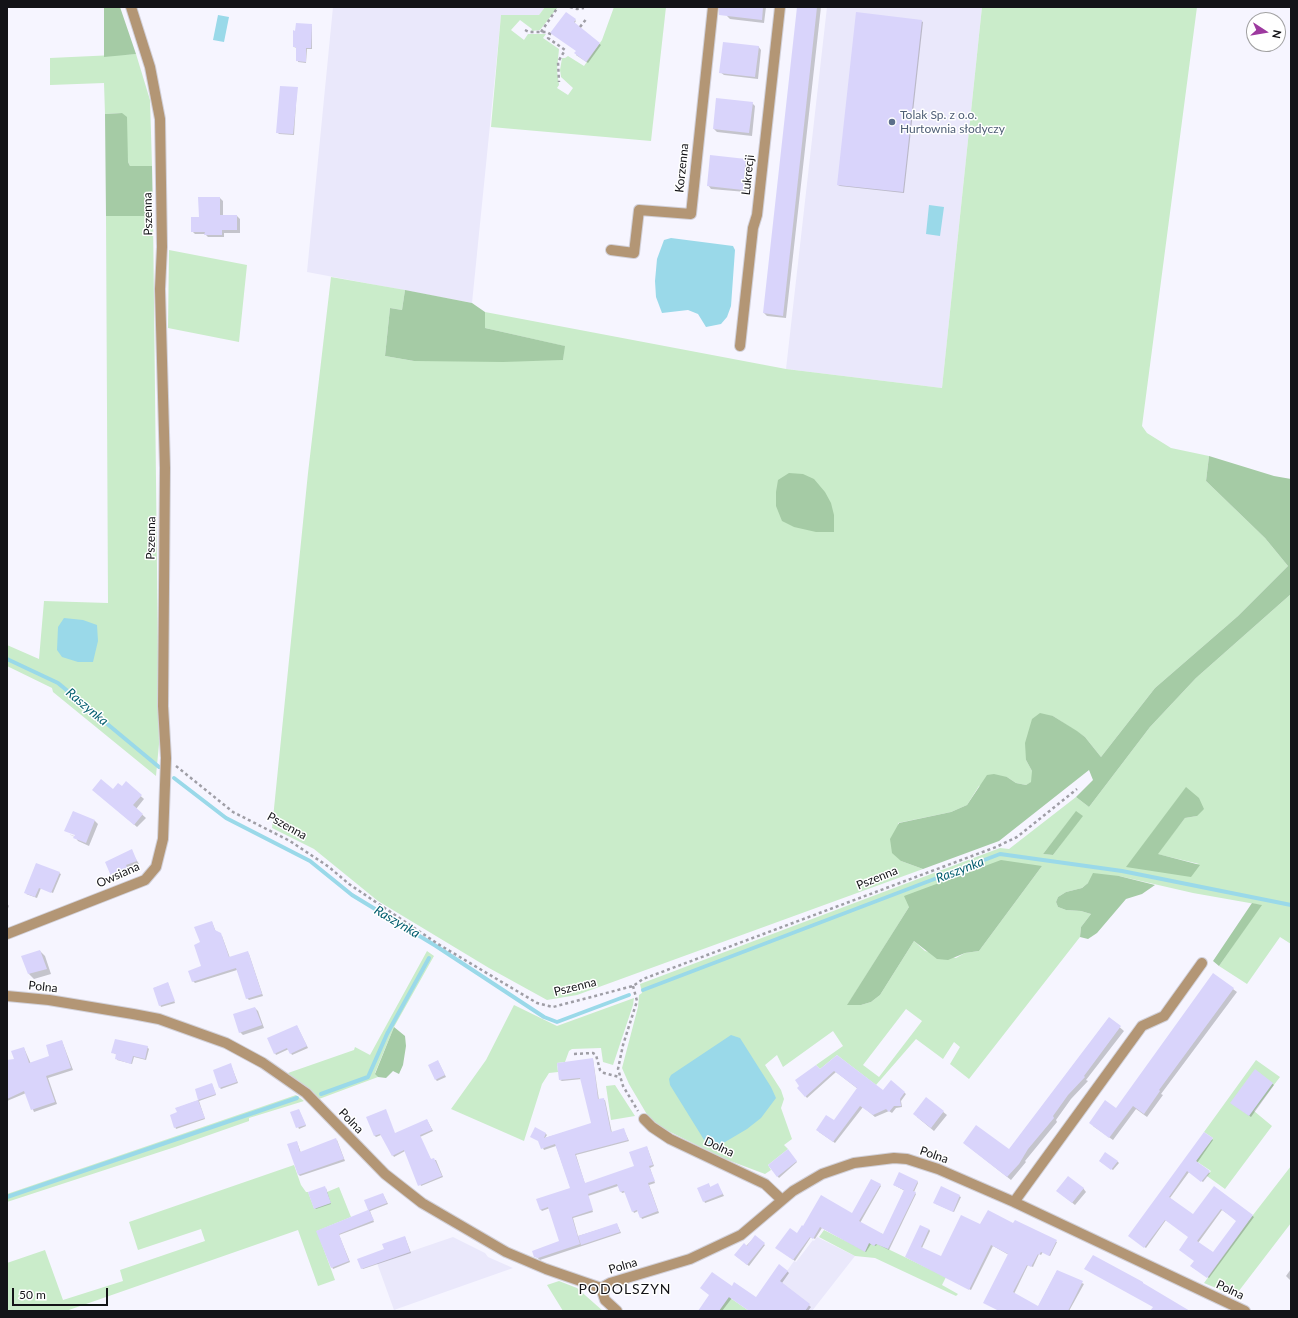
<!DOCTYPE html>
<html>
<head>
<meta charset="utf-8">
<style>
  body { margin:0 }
  #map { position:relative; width:1298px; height:1318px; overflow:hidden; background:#f6f5ff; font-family:Lato,sans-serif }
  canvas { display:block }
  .frame { position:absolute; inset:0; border:8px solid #131317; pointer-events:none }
  .north { position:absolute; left:1246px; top:12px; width:40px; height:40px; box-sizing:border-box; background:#fff; border:1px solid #a1a1a2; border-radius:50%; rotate:102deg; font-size:11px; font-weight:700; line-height:16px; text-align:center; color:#131317 }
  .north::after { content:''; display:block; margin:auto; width:14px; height:18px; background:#9d399f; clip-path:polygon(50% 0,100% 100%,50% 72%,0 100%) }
  .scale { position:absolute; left:12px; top:1288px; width:96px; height:18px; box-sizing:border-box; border:2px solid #131317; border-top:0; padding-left:5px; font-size:12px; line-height:14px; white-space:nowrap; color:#131317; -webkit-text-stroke:3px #fff; paint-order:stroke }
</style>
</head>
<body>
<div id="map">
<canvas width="1298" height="1318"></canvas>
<div class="frame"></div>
<div class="north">N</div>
<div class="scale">50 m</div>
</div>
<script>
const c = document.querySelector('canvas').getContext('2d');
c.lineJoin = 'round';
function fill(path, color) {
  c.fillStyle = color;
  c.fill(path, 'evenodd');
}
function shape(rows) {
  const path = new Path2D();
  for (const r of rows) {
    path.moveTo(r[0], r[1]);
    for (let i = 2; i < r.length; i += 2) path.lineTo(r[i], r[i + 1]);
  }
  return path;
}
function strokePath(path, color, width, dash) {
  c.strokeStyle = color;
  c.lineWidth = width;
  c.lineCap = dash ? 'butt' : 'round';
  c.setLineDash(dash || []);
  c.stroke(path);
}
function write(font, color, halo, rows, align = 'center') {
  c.font = font + ' Lato,sans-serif';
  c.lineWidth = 3;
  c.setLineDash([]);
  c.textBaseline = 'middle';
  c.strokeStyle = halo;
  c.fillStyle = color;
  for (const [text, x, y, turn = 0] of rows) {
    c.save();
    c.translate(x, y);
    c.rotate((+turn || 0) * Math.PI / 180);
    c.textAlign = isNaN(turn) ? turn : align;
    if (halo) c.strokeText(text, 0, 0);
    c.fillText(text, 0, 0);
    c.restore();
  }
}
fill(shape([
  [333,7,545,7,539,15,501,16,472,303,307,272],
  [827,7,982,7,942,388,786,369],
  [453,1237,485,1253,488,1257,513,1268,394,1310,377,1263],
  [817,1237,855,1256,812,1311,759,1311,794,1261,796,1262,813,1240,814,1241]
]), '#eae8fb');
fill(shape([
  [545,7,558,7,540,30,531,31,532,29,520,20,511,30,524,40,528,34,546,34,543,38,559,49,557,70,559,85,557,88,568,95,573,88,561,77,560,70,562,58,565,58,568,56,584,66,602,40,614,7,666,7,651,141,491,127,501,15,539,15],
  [982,7,1197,7,1142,426,1147,433,1171,448,1209,456,1206,481,1265,538,1288,566,1238,616,1155,688,1101,757,1085,737,1053,716,1026,760,1032,771,1032,782,1026,785,1016,783,1007,777,979,786,967,805,951,812,898,823,901,861,923,869,577,995,547,1000,489,968,378,901,314,849,272,828,308,473,331,277,405,290,402,310,390,308,385,356,414,361,563,360,564,346,485,328,485,312,786,369,942,388],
  [136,54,150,100,152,166,130,166,128,162,122,113,105,114,104,83,50,85,50,58],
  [106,216,153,216,159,744,156,776,53,692,52,688,7,666,7,645,39,659,44,601,108,603],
  [169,250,247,265,239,342,168,328],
  [1291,594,1291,944,1280,937,1247,984,1219,966,1261,905,1193,893,1119,876,1088,883,1082,888,1066,892,1058,897,1056,902,1058,907,1066,910,1081,911,1091,914,1081,927,1080,937,969,1079,950,1064,960,1047,954,1042,943,1059,916,1039,876,1085,837,1055,820,1069,816,1065,843,1046,833,1031,783,1067,777,1055,765,1065,781,1090,784,1099,781,1108,792,1139,784,1145,788,1149,768,1165,771,1170,765,1174,725,1159,652,1123,629,1084,622,1068,638,1007,639,995,642,993,640,984,1000,848,1009,849,1076,797,1089,807,1150,727,1196,678],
  [1186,788,1197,816,1185,818,1157,854,1199,864,1127,867],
  [1076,812,1082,816,1053,855,1043,854],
  [1042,866,979,951,965,953,956,958,925,951,914,941,880,995,871,1002,861,1005,848,1004,909,907],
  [906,1009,922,1021,879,1077,863,1065],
  [427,951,434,956,394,1027,375,1073,378,1077,319,1099,288,1073,354,1050,355,1047,370,1055],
  [634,998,633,1005,613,1065,603,1062,601,1048,572,1049,569,1051,565,1062,557,1063,558,1072,549,1073,542,1084,524,1141,451,1109,486,1060,514,1005,557,1026],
  [1256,1060,1280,1077,1254,1111,1272,1126,1225,1189,1207,1176,1211,1171,1196,1161,1213,1138,1204,1132],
  [615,1085,635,1116,611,1120,606,1086],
  [296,1095,304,1101,249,1118,249,1121,175,1147,7,1202,7,1194],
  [294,1165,301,1185,306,1192,308,1192,314,1208,327,1192,339,1187,351,1217,317,1231,335,1280,318,1286,298,1230,66,1311,7,1311,7,1263,45,1250,63,1300,123,1281,120,1270,205,1241,201,1229,138,1250,129,1222],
  [1291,1166,1291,1223,1235,1296,1204,1283,1253,1215],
  [824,1230,865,1251,869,1243,881,1233,892,1240,888,1249,946,1277,942,1285,958,1294,956,1296,875,1258,855,1256,819,1237],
  [559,1281,577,1288,603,1311,563,1311,547,1285],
  [726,1295,749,1311,719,1311]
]), '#caecca');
fill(shape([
  [104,7,120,7,136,54,104,57],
  [122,113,127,117,128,162,130,166,152,166,153,216,106,216,105,114],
  [405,290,472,303,485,312,485,328,565,346,563,360,503,362,414,361,385,356,390,308,402,310],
  [1209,456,1274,476,1291,479,1291,594,1196,678,1150,727,1089,807,1076,797,1093,780,1089,770,999,841,923,869,901,861,892,853,890,839,899,823,951,812,967,805,987,775,994,774,1007,777,1016,783,1026,785,1031,782,1032,771,1026,760,1025,743,1032,719,1040,713,1053,716,1077,731,1085,737,1101,757,1155,688,1238,616,1288,566,1265,538,1206,481],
  [789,473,803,474,814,479,825,492,831,503,834,515,834,532,816,532,794,527,782,521,776,506,776,492,778,480],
  [1186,787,1199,798,1204,809,1197,816,1185,818,1158,854,1200,865,1191,877,1126,867],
  [1076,811,1083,816,1053,855,1043,854],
  [1001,860,1042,866,979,951,965,953,948,960,937,959,914,941,880,995,871,1002,861,1005,847,1005,909,907,904,896],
  [1093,873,1119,876,1155,885,1142,894,1126,899,1097,933,1088,939,1080,937,1081,927,1091,914,1081,911,1066,910,1058,907,1056,902,1058,897,1066,892,1082,888,1088,883],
  [1252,903,1262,905,1219,966,1213,961],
  [394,1027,405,1036,406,1046,403,1065,399,1074,393,1071,386,1078,378,1077,375,1074]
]), '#a5cba5');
fill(shape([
  [218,15,229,17,224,42,213,40],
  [929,205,944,207,940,236,926,234],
  [671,238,733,246,735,250,731,306,727,317,721,324,706,327,698,314,688,310,662,313,656,297,655,281,657,259,664,240],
  [64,618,83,620,97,625,98,641,93,662,78,662,62,657,57,650,58,627],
  [731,1035,740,1038,771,1087,776,1098,761,1118,747,1129,720,1145,713,1146,706,1143,670,1085,669,1079,671,1075]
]), '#9ad9e9');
fill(shape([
  [728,7,766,7,764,23,730,19,727,16],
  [798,7,821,7,786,318,767,316,764,313],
  [575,20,576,21,574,24,601,45,588,63,576,55,577,51,552,33],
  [921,21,923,22,904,193,840,186,838,185],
  [312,25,312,49,307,49,306,63,298,62,297,48,294,47],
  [758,46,761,50,758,79,724,75,720,72],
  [297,88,294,135,279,134,277,132],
  [752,103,755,106,752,136,717,132,714,129],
  [746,160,749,163,746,192,711,189,708,185],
  [220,198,223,201,223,216,237,216,240,219,240,233,224,233,224,237,208,237,205,234,195,234,192,231,200,218],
  [126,783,144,799,136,809,146,818,137,827,97,793,113,791,122,787],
  [73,812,95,821,98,824,89,846,78,841,75,837,69,834,79,838,80,836,66,831],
  [131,851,139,864,129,869,130,872,115,878,112,875],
  [59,873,61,874,53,893,41,888,37,898,26,894],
  [7,903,9,906,7,911],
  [212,922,216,932,222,936,230,958,247,952,249,954,263,996,249,1000,247,998,237,970,195,983,193,981,203,967,201,943],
  [40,951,45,956,51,974,34,979,29,974],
  [1214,975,1237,992,1161,1094,1163,1095,1147,1117,1136,1109,1113,1140,1093,1126,1117,1110],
  [168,983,175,1003,161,1007,154,988],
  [255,1008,258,1011,264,1028,243,1035,240,1032],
  [1109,1018,1124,1031,1086,1080,1088,1081,1071,1099,1056,1120,1057,1122,1025,1161,1026,1162,1011,1180,964,1143,1009,1150],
  [297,1026,308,1048,292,1055,289,1049,276,1055,275,1053],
  [62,1041,73,1070,48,1078,57,1104,34,1112,26,1093,7,1101,7,1080,24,1048,31,1064,50,1057],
  [147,1047,149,1049,146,1060,134,1057,132,1064,117,1060,117,1055,112,1052],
  [837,1057,883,1091,891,1082,906,1094,901,1101,902,1107,896,1108,892,1113,889,1111,875,1117,863,1107,835,1143,819,1132,835,1122,858,1089,836,1072,807,1098,799,1088],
  [593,1059,599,1100,605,1100,612,1133,624,1130,629,1141,576,1155,585,1184,636,1167,647,1147,654,1166,650,1168,655,1183,649,1185,659,1213,642,1219,638,1211,634,1213,633,1211,626,1192,622,1193,618,1186,588,1196,593,1212,573,1218,578,1236,617,1224,621,1233,540,1260,535,1256,561,1242,550,1208,542,1211,540,1209,571,1189,556,1146,544,1150,540,1142,545,1133,547,1135,545,1138,592,1124,582,1079,562,1081,560,1080],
  [439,1063,446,1077,437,1081,436,1080],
  [231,1065,238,1083,221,1089,220,1088],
  [1255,1070,1274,1085,1251,1117,1233,1104],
  [212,1084,216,1095,199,1101,205,1119,176,1129,171,1115,178,1113,177,1108,199,1100,196,1090],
  [926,1098,947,1115,934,1131,917,1117],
  [299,1110,306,1126,299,1129,292,1113],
  [368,1117,395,1134,427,1120,433,1131,420,1137,431,1160,436,1160,443,1177,421,1186,405,1151,394,1157,381,1135,376,1137,375,1136],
  [1212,1139,1213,1140,1197,1163,1210,1173,1203,1182,1189,1172,1170,1198,1193,1216,1214,1188,1254,1217,1209,1278,1192,1267,1195,1261,1190,1237,1166,1220,1146,1248,1131,1237],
  [1222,1210,1238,1221,1214,1253,1198,1243],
  [337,1140,345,1161,300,1176,299,1175,297,1142,301,1153],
  [788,1151,797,1162,779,1178,769,1166],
  [1117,1161,1119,1163,1113,1170,1101,1162],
  [917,1181,918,1183,914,1192,916,1194,889,1250,877,1244,876,1246,871,1244,866,1252,822,1228,815,1239,811,1237,795,1261,778,1249,797,1234,852,1215,880,1185,881,1186,860,1223,884,1236,905,1191,894,1185],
  [709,1185,711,1188,718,1185,724,1196,705,1203,699,1189],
  [326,1188,331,1204,316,1209,315,1208],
  [941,1188,961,1197,954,1212,936,1204],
  [1083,1188,1086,1192,1075,1205,1061,1194],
  [383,1194,388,1204,370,1211,374,1222,339,1235,350,1262,333,1269,318,1231,369,1211,366,1201],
  [1014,1224,1057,1242,1050,1256,1043,1252,1041,1255,1039,1254,1033,1267,1028,1265,1014,1294,1038,1307,1057,1271,1084,1284,1069,1311,999,1311,1009,1255,993,1246,971,1290,906,1257,929,1229,930,1231,922,1248,941,1258,981,1225],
  [405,1237,411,1253,363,1269,362,1268],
  [755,1237,765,1245,749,1266,736,1256],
  [1291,1269,1291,1281,1286,1276],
  [787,1271,789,1273,782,1283,811,1307,808,1311,750,1311,732,1298,722,1311,699,1311,732,1288,756,1298]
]), '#0003');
strokePath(shape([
  [7,659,58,683,159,767],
  [174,778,226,818,310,861,352,895,436,946,544,1017,557,1022,629,995],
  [643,990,1000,854,1122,871,1291,905],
  [321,1094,368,1077,387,1034,429,958],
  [7,1197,297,1098]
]), '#9ad9e9', 4);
fill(shape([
  [719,7,763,7,762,20,719,15],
  [797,7,817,7,783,316,763,313],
  [566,12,576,19,574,22,600,43,586,62,574,53,576,51,550,33],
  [856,12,922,20,903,192,837,185],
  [296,23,312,24,311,48,306,48,306,62,296,61,296,47,293,47,293,30,295,31],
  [723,42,759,46,755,77,719,73],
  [280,86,298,87,293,134,276,133],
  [716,98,753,102,749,133,713,129],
  [710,155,746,159,743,190,707,186],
  [198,197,220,197,220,215,237,215,237,230,222,230,222,235,204,235,205,232,191,232,191,217,199,217],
  [101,779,113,789,118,783,122,786,126,781,142,795,133,805,143,814,134,825,92,790],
  [73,811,95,820,86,843,73,838,75,835,64,831],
  [132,849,137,861,126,865,128,869,111,876,105,862],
  [36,863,60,872,51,893,39,888,35,897,24,893],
  [212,921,215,930,221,933,229,957,248,951,262,994,246,999,236,968,192,982,188,971,201,966,194,945,200,942,194,927],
  [40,950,47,969,28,974,21,956],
  [1213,973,1234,988,1159,1090,1160,1091,1144,1114,1133,1106,1109,1138,1089,1123,1105,1100,1116,1108],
  [168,982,175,1001,159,1006,153,988],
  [255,1007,262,1025,239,1033,233,1014],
  [1109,1017,1121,1026,1084,1076,1085,1077,1068,1095,1053,1116,1054,1118,1028,1149,1019,1164,1007,1177,963,1143,976,1125,1009,1149],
  [297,1025,307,1046,290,1054,287,1048,274,1054,267,1038],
  [115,1039,148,1046,145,1059,133,1056,131,1064,115,1059,116,1054,111,1053],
  [62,1040,71,1068,46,1076,55,1102,31,1110,24,1091,7,1099,7,1060,14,1059,11,1051,24,1047,29,1063,49,1056,46,1045],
  [837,1055,883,1090,891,1080,905,1092,900,1099,901,1106,894,1106,889,1112,886,1109,873,1115,860,1106,833,1142,816,1130,826,1115,834,1120,857,1088,834,1071,805,1097,797,1088,799,1086,795,1080,816,1065,820,1069],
  [593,1058,598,1099,604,1098,611,1132,624,1128,628,1140,575,1154,585,1183,634,1166,629,1152,647,1146,653,1165,649,1166,655,1181,648,1183,658,1211,640,1218,637,1210,632,1212,624,1191,620,1192,617,1184,588,1194,593,1210,572,1217,580,1244,538,1258,534,1257,532,1251,559,1241,548,1207,540,1210,536,1199,570,1188,555,1144,541,1149,538,1141,530,1137,535,1127,546,1133,544,1138,591,1123,580,1078,559,1080,557,1063],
  [438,1060,445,1075,435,1080,428,1065],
  [231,1063,237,1082,219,1088,213,1070],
  [1255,1069,1273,1083,1249,1116,1230,1103],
  [212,1083,216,1094,198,1100,195,1089],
  [926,1097,944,1111,931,1128,913,1114],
  [198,1100,205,1118,174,1128,170,1115,177,1112,175,1108],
  [299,1109,306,1125,296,1128,290,1112],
  [386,1109,395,1133,427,1119,432,1130,420,1135,431,1159,434,1158,442,1176,418,1186,404,1150,392,1156,380,1134,374,1136,366,1117],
  [1204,1132,1213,1138,1196,1161,1210,1171,1201,1182,1187,1171,1169,1197,1193,1214,1214,1186,1253,1215,1207,1278,1190,1266,1194,1261,1179,1250,1188,1237,1165,1220,1144,1248,1128,1236],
  [1221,1209,1236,1221,1213,1252,1197,1241],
  [336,1138,344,1159,298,1175,287,1144,297,1141,300,1152],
  [788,1149,797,1161,777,1177,768,1165],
  [1105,1152,1118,1161,1111,1170,1099,1161],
  [899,1172,918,1181,913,1191,916,1192,888,1249,876,1244,874,1246,869,1243,865,1252,820,1227,813,1239,810,1237,793,1260,775,1248,790,1228,797,1233,802,1225,803,1226,821,1195,852,1213,871,1179,881,1184,859,1221,883,1234,904,1190,893,1185],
  [1068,1176,1084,1188,1072,1203,1056,1191],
  [709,1183,710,1187,718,1183,723,1194,703,1202,697,1188],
  [325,1186,331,1203,314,1209,308,1192],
  [941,1186,960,1195,953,1212,933,1203],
  [383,1193,387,1203,369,1210,374,1220,339,1234,349,1261,331,1268,316,1231,368,1210,364,1200],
  [988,1210,1013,1223,1015,1220,1057,1240,1049,1256,1041,1252,1039,1255,1038,1254,1031,1267,1027,1265,1013,1292,1038,1306,1057,1270,1083,1281,1068,1311,999,1311,983,1303,1008,1254,991,1245,969,1290,905,1257,920,1225,929,1229,921,1247,941,1256,961,1215,980,1224],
  [617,1223,620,1232,581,1245,578,1236],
  [755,1235,765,1243,747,1265,734,1255,744,1243,747,1246],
  [405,1236,410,1252,361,1269,357,1259,384,1249,382,1244],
  [1093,1255,1143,1282,1143,1283,1190,1311,1150,1311,1153,1307,1084,1269],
  [779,1264,788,1271,780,1281,810,1304,805,1311,749,1311,729,1297,719,1311,698,1311,709,1295,700,1288,712,1272,732,1286,734,1282,756,1297]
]), '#d9d4fb');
const minor = shape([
  [611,250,634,253,639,210,691,214,713,7],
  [740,346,753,228,757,215,780,7],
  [7,934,145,880,156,867,163,839,166,758,163,706,165,468,160,289,162,247,160,119,150,67,131,7],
  [7,996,49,1000,133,1014,159,1019,226,1043,263,1063,306,1093,385,1174,422,1203,506,1252,546,1269,601,1288],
  [644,1119,652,1127,670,1139,765,1184,782,1200],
  [1014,1202,1142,1026,1164,1016,1202,963],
  [601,1288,610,1283,690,1259,741,1235,793,1191,822,1174,854,1163,894,1158,907,1159,938,1169,1014,1202,1245,1311],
  [601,1288,605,1300,617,1311]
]);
strokePath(minor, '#d2d1da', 12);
strokePath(shape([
  [570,7,577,9,584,8],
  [580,27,587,18],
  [525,30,529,32,547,32,550,34,548,38,565,50,558,62,559,82],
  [541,32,558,7],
  [176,766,233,812,290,841,329,867,349,884,438,944,537,1003,553,1007,633,986,643,979,996,847,1017,837,1077,789],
  [633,986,637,1001,623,1045,618,1069,623,1086,638,1111],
  [574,1054,593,1053,596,1055,600,1070,604,1073,619,1077]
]), '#9f9ea6', 2.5, [3, 3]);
strokePath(minor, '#b39675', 10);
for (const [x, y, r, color] of [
  [892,122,4,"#5c6f8a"]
]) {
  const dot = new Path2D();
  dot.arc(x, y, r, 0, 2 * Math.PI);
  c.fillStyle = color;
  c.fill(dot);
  strokePath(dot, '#fff', 1.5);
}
write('12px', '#4e5e75', '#fff', [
  ["Tolak Sp. z o.o.",900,115],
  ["Hurtownia słodyczy",900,129]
], 'left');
write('12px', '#131317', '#fff', [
  ["Korzenna",682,168,-84],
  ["Lukrecji",748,175,-84],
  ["Pszenna",148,214,-91],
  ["Pszenna",151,538,-89],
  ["Pszenna",287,826,29],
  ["Owsiana",118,875,-24],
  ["Pszenna",877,878,-22],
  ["Polna",43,987,6],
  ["Pszenna",575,987,-14],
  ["Polna",351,1121,46],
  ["Dolna",719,1147,25],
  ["Polna",934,1155,19],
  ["Polna",623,1266,-16],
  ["Polna",1230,1290,25]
]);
write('italic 13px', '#035e6f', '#fff', [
  ["Raszynka",87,707,40],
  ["Raszynka",960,870,-21],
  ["Raszynka",397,922,31]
]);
c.letterSpacing = '1px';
write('14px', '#131317', '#fff', [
  ["PODOLSZYN",625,1289]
]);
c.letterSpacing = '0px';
</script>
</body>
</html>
